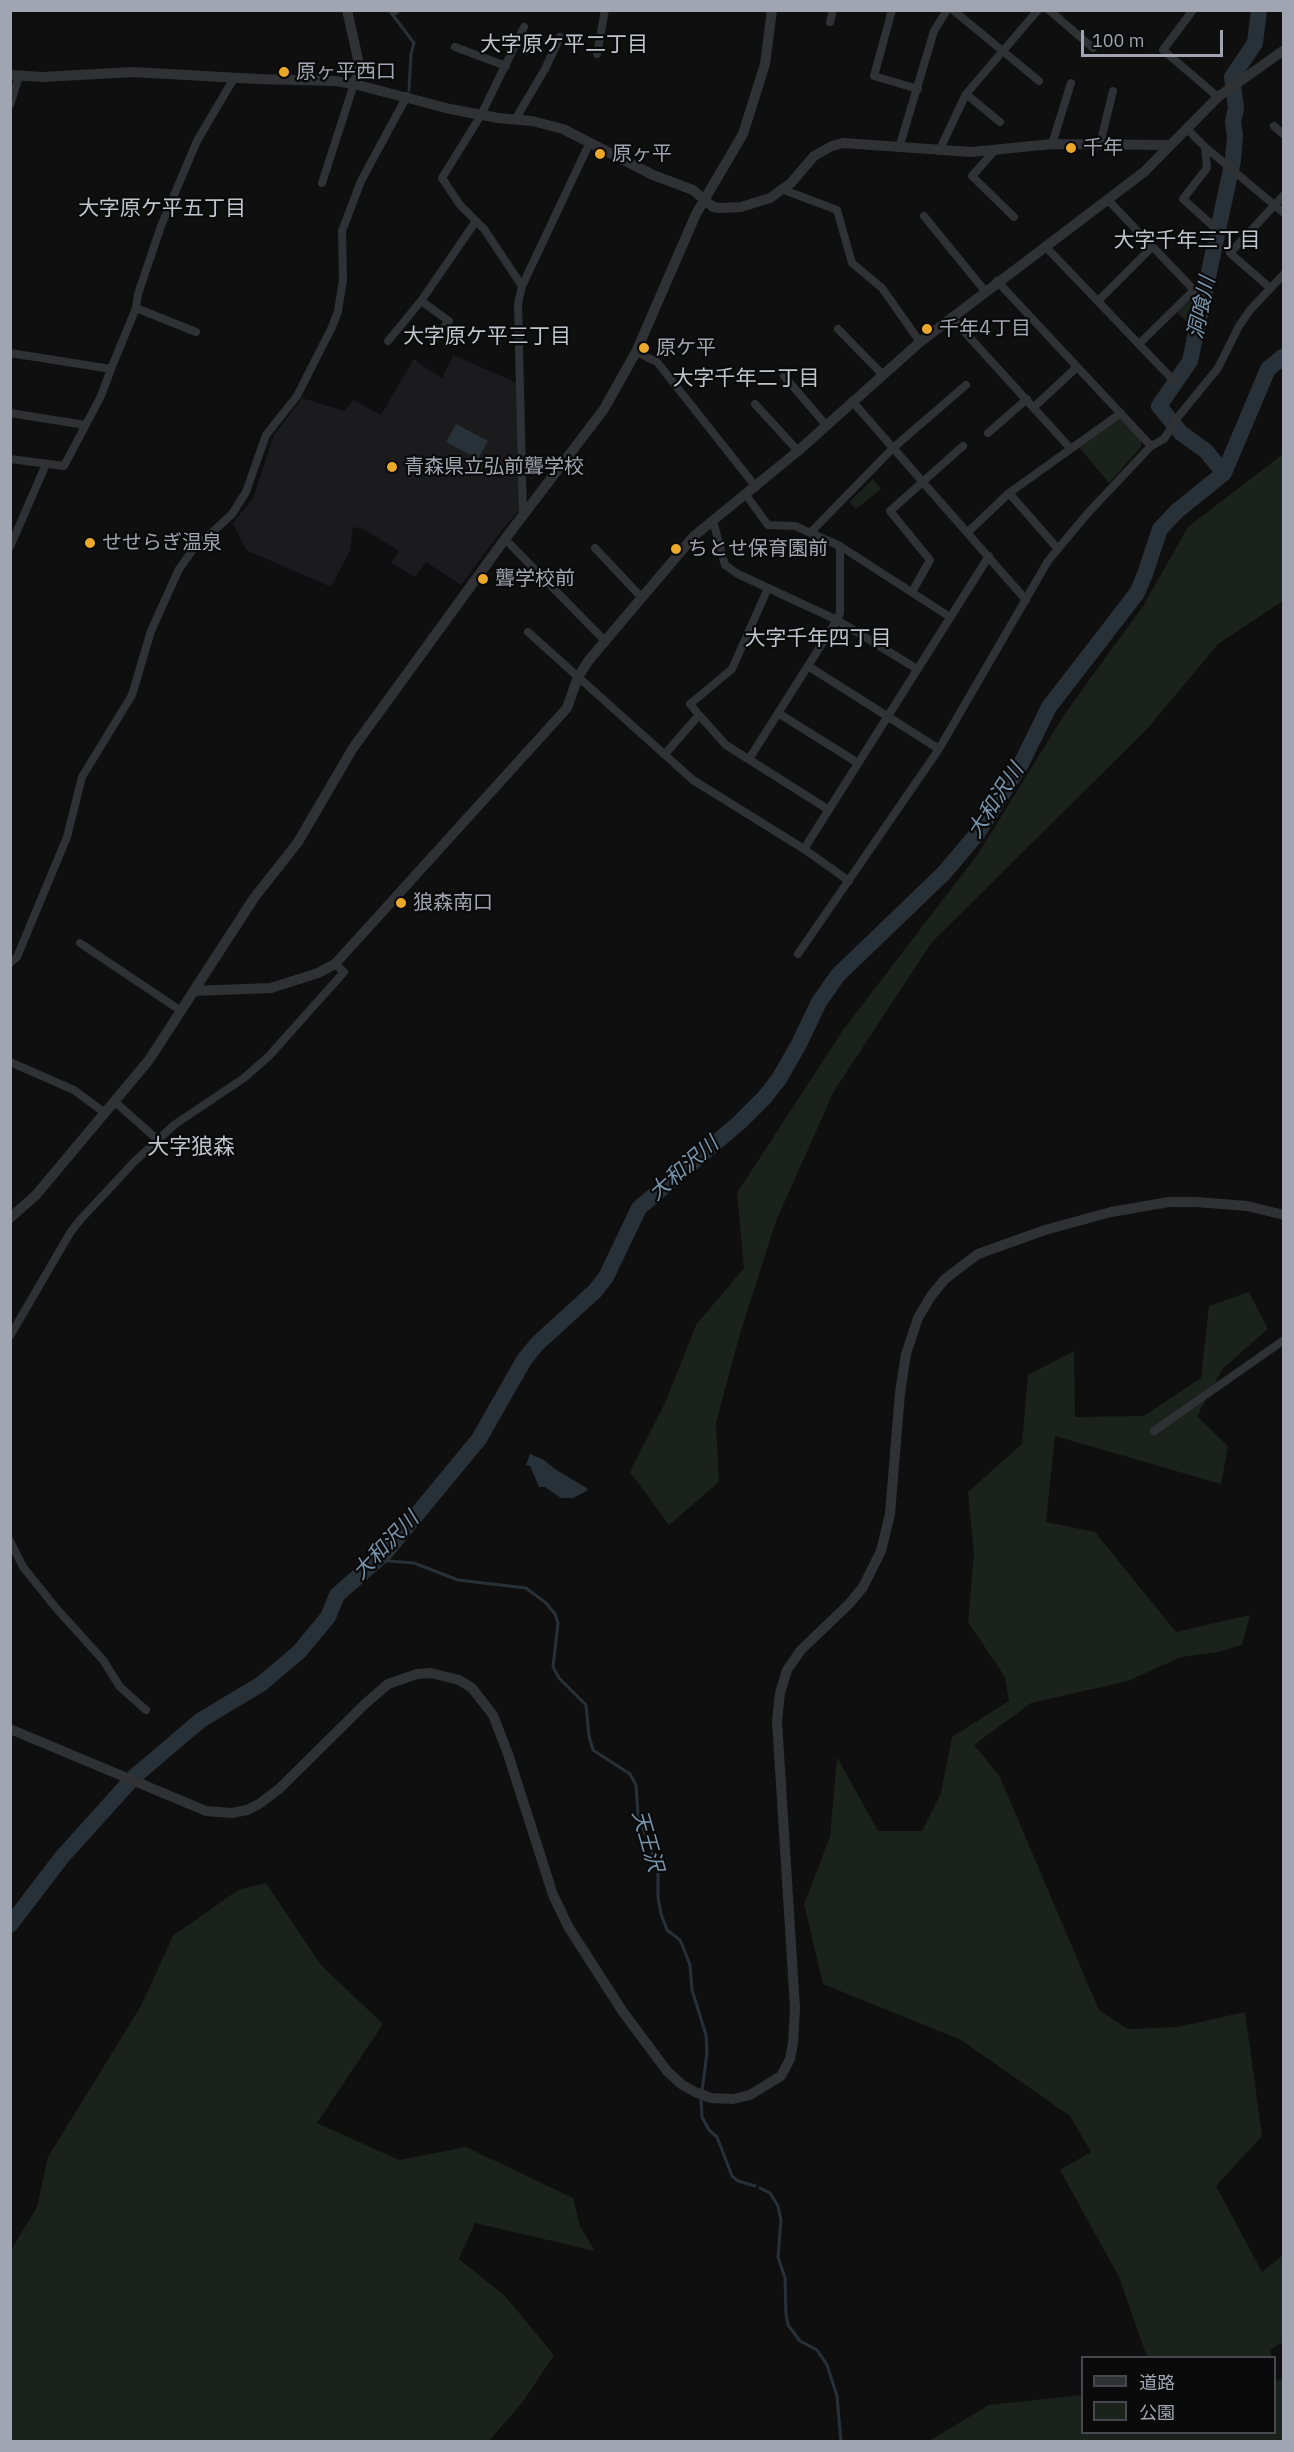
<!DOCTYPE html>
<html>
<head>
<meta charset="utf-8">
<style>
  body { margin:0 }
  #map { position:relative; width:1294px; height:2452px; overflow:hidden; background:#0f0f10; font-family:"IBM Plex Sans","Noto Sans JP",sans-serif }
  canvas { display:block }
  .frame { position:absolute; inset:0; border:12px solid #a0a5b1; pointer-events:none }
  .legend { position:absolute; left:1081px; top:2356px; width:195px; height:78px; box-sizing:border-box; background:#0a0a0b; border:2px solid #46484d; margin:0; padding:8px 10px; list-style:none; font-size:18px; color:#a0a5b1 }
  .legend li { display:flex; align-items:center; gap:12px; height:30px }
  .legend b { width:30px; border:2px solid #46484d }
  .scale { position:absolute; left:1081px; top:30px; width:142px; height:27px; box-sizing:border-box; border:3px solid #a0a5b1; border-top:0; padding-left:8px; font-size:18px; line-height:21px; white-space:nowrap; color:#a0a5b1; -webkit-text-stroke:4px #0a0a0b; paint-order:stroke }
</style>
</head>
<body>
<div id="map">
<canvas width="1294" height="2452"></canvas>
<div class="frame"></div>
<ul class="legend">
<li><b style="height:8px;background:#303135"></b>道路</li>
<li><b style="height:16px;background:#1b221c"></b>公園</li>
</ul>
<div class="scale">100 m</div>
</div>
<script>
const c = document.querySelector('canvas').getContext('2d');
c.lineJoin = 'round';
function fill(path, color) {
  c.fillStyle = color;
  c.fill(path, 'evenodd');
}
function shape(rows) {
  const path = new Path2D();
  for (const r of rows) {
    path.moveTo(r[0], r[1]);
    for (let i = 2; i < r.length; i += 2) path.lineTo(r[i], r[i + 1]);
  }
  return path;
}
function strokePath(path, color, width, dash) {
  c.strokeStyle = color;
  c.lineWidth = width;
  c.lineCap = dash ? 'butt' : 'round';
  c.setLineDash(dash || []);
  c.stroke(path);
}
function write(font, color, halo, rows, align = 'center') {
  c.font = font + ' "IBM Plex Sans","Noto Sans JP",sans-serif';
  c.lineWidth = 4.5;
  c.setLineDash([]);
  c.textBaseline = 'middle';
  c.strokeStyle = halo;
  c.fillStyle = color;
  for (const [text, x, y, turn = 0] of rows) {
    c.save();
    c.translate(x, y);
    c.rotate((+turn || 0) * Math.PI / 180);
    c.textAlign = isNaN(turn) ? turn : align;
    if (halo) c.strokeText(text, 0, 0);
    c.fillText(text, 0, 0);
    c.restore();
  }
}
fill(shape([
  [453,355,517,383,521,508,501,531,461,585,426,562,415,577,391,563,399,551,363,529,353,527,350,550,331,587,246,550,233,523,253,498,274,435,302,398,344,411,353,400,381,415,414,359,442,379]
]), '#1b1b1d');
fill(shape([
  [1193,297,1201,305,1194,329,1177,312],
  [1116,420,1123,420,1141,439,1141,447,1109,483,1078,446],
  [1283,454,1283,601,1218,644,1147,729,932,942,834,1091,776,1221,739,1337,716,1423,719,1482,669,1525,630,1472,665,1403,696,1325,744,1268,737,1193,843,1030,978,854,1064,715,1143,606,1188,527],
  [873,479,881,489,856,509,849,502],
  [1249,1292,1268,1329,1223,1368,1197,1416,1228,1446,1221,1484,1055,1436,1046,1522,1095,1532,1176,1632,1250,1615,1242,1645,1218,1652,1181,1657,1128,1681,1031,1703,974,1745,999,1775,1099,2010,1128,2029,1178,2027,1245,2012,1262,2136,1216,2186,1262,2272,1283,2255,1283,2342,1270,2350,1272,2357,1147,2357,1119,2277,1060,2170,1091,2152,1070,2116,961,2040,823,1984,804,1904,830,1837,837,1757,878,1831,922,1831,941,1793,952,1737,1009,1701,1005,1677,968,1622,974,1554,968,1492,1022,1444,1028,1375,1074,1351,1075,1417,1144,1416,1201,1378,1209,1306],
  [266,1883,321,1965,383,2024,317,2123,399,2160,466,2147,573,2198,580,2226,595,2251,475,2223,459,2259,505,2296,554,2355,522,2403,489,2441,11,2441,11,2250,37,2207,48,2157,141,2006,173,1936,238,1890],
  [1275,2371,1277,2381,1283,2379,1283,2441,929,2441,989,2405,1082,2395,1082,2432,1274,2432]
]), '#1b221c');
fill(shape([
  [456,424,488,441,478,459,446,442],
  [530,1454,544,1460,555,1469,588,1489,585,1492,573,1498,561,1498,545,1487,539,1487,530,1466,526,1465]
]), '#293138');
strokePath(shape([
  [389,10,414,43,411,54,409,90],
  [377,1560,414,1563,458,1580,526,1588,546,1603,555,1614,558,1623,553,1667,559,1678,586,1705,589,1736,593,1750,630,1774,636,1785,638,1815,658,1868,658,1897,661,1914,667,1930,680,1940,685,1952,690,1965,692,1990,706,2035,707,2052,702,2092],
  [701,2098,702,2117,709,2130,717,2137,732,2176,738,2181,755,2186],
  [760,2188,770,2193,778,2206,781,2220,778,2257,785,2278,786,2314,788,2325,800,2341,817,2350,827,2365,837,2396,841,2442]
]), '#293138', 3);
strokePath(shape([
  [1224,473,1206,451,1181,433,1159,406,1190,361,1233,160,1235,136,1233,122,1236,108,1232,77,1255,43,1259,10],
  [10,1925,62,1857,135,1776,201,1720,261,1684,299,1652,328,1617,337,1595,385,1553,479,1439,524,1360,537,1344,595,1291,606,1277,639,1208,740,1122,764,1098,779,1079,799,1044,819,1002,838,975,944,873,977,834,1021,764,1049,707,1137,593,1145,574,1160,529,1177,511,1224,473,1268,369,1284,356]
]), '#293138', 16);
strokePath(shape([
  [892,10,874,76,918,89],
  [953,10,1039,81],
  [1049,10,1093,48],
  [1193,10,1163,50,1218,97],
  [395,11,396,10],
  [830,22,833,10],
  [455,47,506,66],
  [597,54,605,10],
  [966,94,1000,122],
  [10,105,19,76],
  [515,120,545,69,560,37],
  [1274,126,1284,135],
  [1186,128,1205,147,1207,168,1183,199,1213,226],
  [1052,144,1071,83],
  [1100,144,1113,91],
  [1205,147,1284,213],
  [899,148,934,31,947,10],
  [995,150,972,176,1014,217],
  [939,151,966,94,1038,10],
  [322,183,354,84],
  [784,190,837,210,852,263,882,288,920,342],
  [1108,200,1194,290,1139,344],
  [924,216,985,291],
  [1045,246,1174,381],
  [997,281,1151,446],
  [522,286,484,229,460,205,442,178,481,115,524,27],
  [1270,288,1230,253,1284,195],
  [421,301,449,321,433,341],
  [1098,301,1152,247],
  [136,308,196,332],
  [951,317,1070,448],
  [838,329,882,374],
  [388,341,421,301,476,221],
  [636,352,657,362,756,487],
  [10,353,111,369,101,396,64,466,10,459],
  [111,369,136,308,138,294,161,226,197,141,234,78],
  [784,376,826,425],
  [852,401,1026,600],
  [755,404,798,451],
  [1034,407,1077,367],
  [10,413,85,425],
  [988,433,1027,399],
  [1009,493,1058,549],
  [746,495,768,525,795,526,840,546,950,617],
  [523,516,518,304,522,286,590,142],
  [713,521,725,565,738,574,837,620,917,669],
  [811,532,893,448,966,385],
  [968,532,1009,493,1121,413],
  [505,539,606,642],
  [10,547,46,464],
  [595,548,642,598],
  [912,592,930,560,890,511,963,446],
  [528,632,693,780,804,849,849,881],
  [808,666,939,749],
  [778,713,858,763],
  [699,715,690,704,732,669,768,588],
  [665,754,699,715,726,745,829,810],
  [749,759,837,620,840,613,840,546],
  [804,849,989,556],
  [80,943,181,1011],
  [798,954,939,749,1048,561,1087,514,1151,446,1164,439,1178,417,1218,368,1239,326,1250,310,1284,274],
  [10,963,17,957,67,837,82,777,132,695,151,631,179,569,192,551,232,514,246,492,266,435,297,396,332,327,338,311,343,280,342,231,361,181,407,96],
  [10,1062,74,1090,105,1113],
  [115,1102,158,1140],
  [10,1336,70,1233,80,1220,135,1161,174,1125,244,1078,269,1056,344,972,335,964],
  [1154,1431,1284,1340],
  [10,1541,23,1567,56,1608,103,1660,120,1687,146,1710]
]), '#303135', 8);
strokePath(shape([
  [347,10,360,68,354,84],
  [10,75,43,77,133,72,257,79,335,81,354,84,450,109,498,118,532,121,563,129,653,175,693,190,713,207,720,208,741,207,770,198,791,183,814,156,832,146,843,143,972,152,1052,144,1169,145],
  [194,991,271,988,318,973,335,964,567,708,578,677,589,660,694,536,798,451,920,342,1144,172,1218,97,1284,50],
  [10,1218,36,1195,149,1060,254,898,298,842,353,748,505,539,604,409,636,352,696,214,743,134,765,64,772,10],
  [10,1729,206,1811,232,1813,247,1810,259,1804,279,1789,365,1704,388,1684,417,1674,431,1673,459,1680,472,1688,493,1715,508,1754,553,1895,569,1928,623,2012,667,2071,681,2084,695,2092,711,2098,733,2099,750,2095,781,2076,790,2059,793,2043,795,2008,777,1721,780,1693,787,1670,801,1650,849,1604,863,1587,881,1551,890,1514,900,1393,906,1354,918,1318,931,1296,945,1279,978,1254,1045,1230,1111,1212,1169,1202,1196,1202,1247,1206,1284,1215]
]), '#303135', 10);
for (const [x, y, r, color] of [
  [284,72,6,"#eba82b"],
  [1071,148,6,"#eba82b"],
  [600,154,6,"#eba82b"],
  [927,329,6,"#eba82b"],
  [644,348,6,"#eba82b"],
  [392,467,6,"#eba82b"],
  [90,543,6,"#eba82b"],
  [676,549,6,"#eba82b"],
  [483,579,6,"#eba82b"],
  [401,903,6,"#eba82b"]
]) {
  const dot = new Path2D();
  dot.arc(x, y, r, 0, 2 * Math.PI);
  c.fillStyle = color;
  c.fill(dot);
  strokePath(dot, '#0a0a0b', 2);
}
write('20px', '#a0a5b1', '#0a0a0b', [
  ["原ヶ平西口",296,72],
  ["千年",1083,148],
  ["原ヶ平",612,154],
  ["千年4丁目",939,329],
  ["原ケ平",656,348],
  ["青森県立弘前聾学校",404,467],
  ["せせらぎ温泉",102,543],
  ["ちとせ保育園前",688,549],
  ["聾学校前",495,579],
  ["狼森南口",413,903]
], 'left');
write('21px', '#c1c4cd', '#0a0a0b', [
  ["大字原ケ平二丁目",564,45],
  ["大字原ケ平五丁目",162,209],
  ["大字千年三丁目",1187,241],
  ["大字原ケ平三丁目",487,337],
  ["大字千年二丁目",746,379],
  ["大字千年四丁目",818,639]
]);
write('italic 21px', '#7794ac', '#0a0a0b', [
  ["洞喰川",1202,308,-78],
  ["大和沢川",996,801,-57],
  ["大和沢川",684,1169,-41],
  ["大和沢川",386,1546,-46],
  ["天王沢",647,1841,74]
]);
write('22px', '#c1c4cd', '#0a0a0b', [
  ["大字狼森",191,1148]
]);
</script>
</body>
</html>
